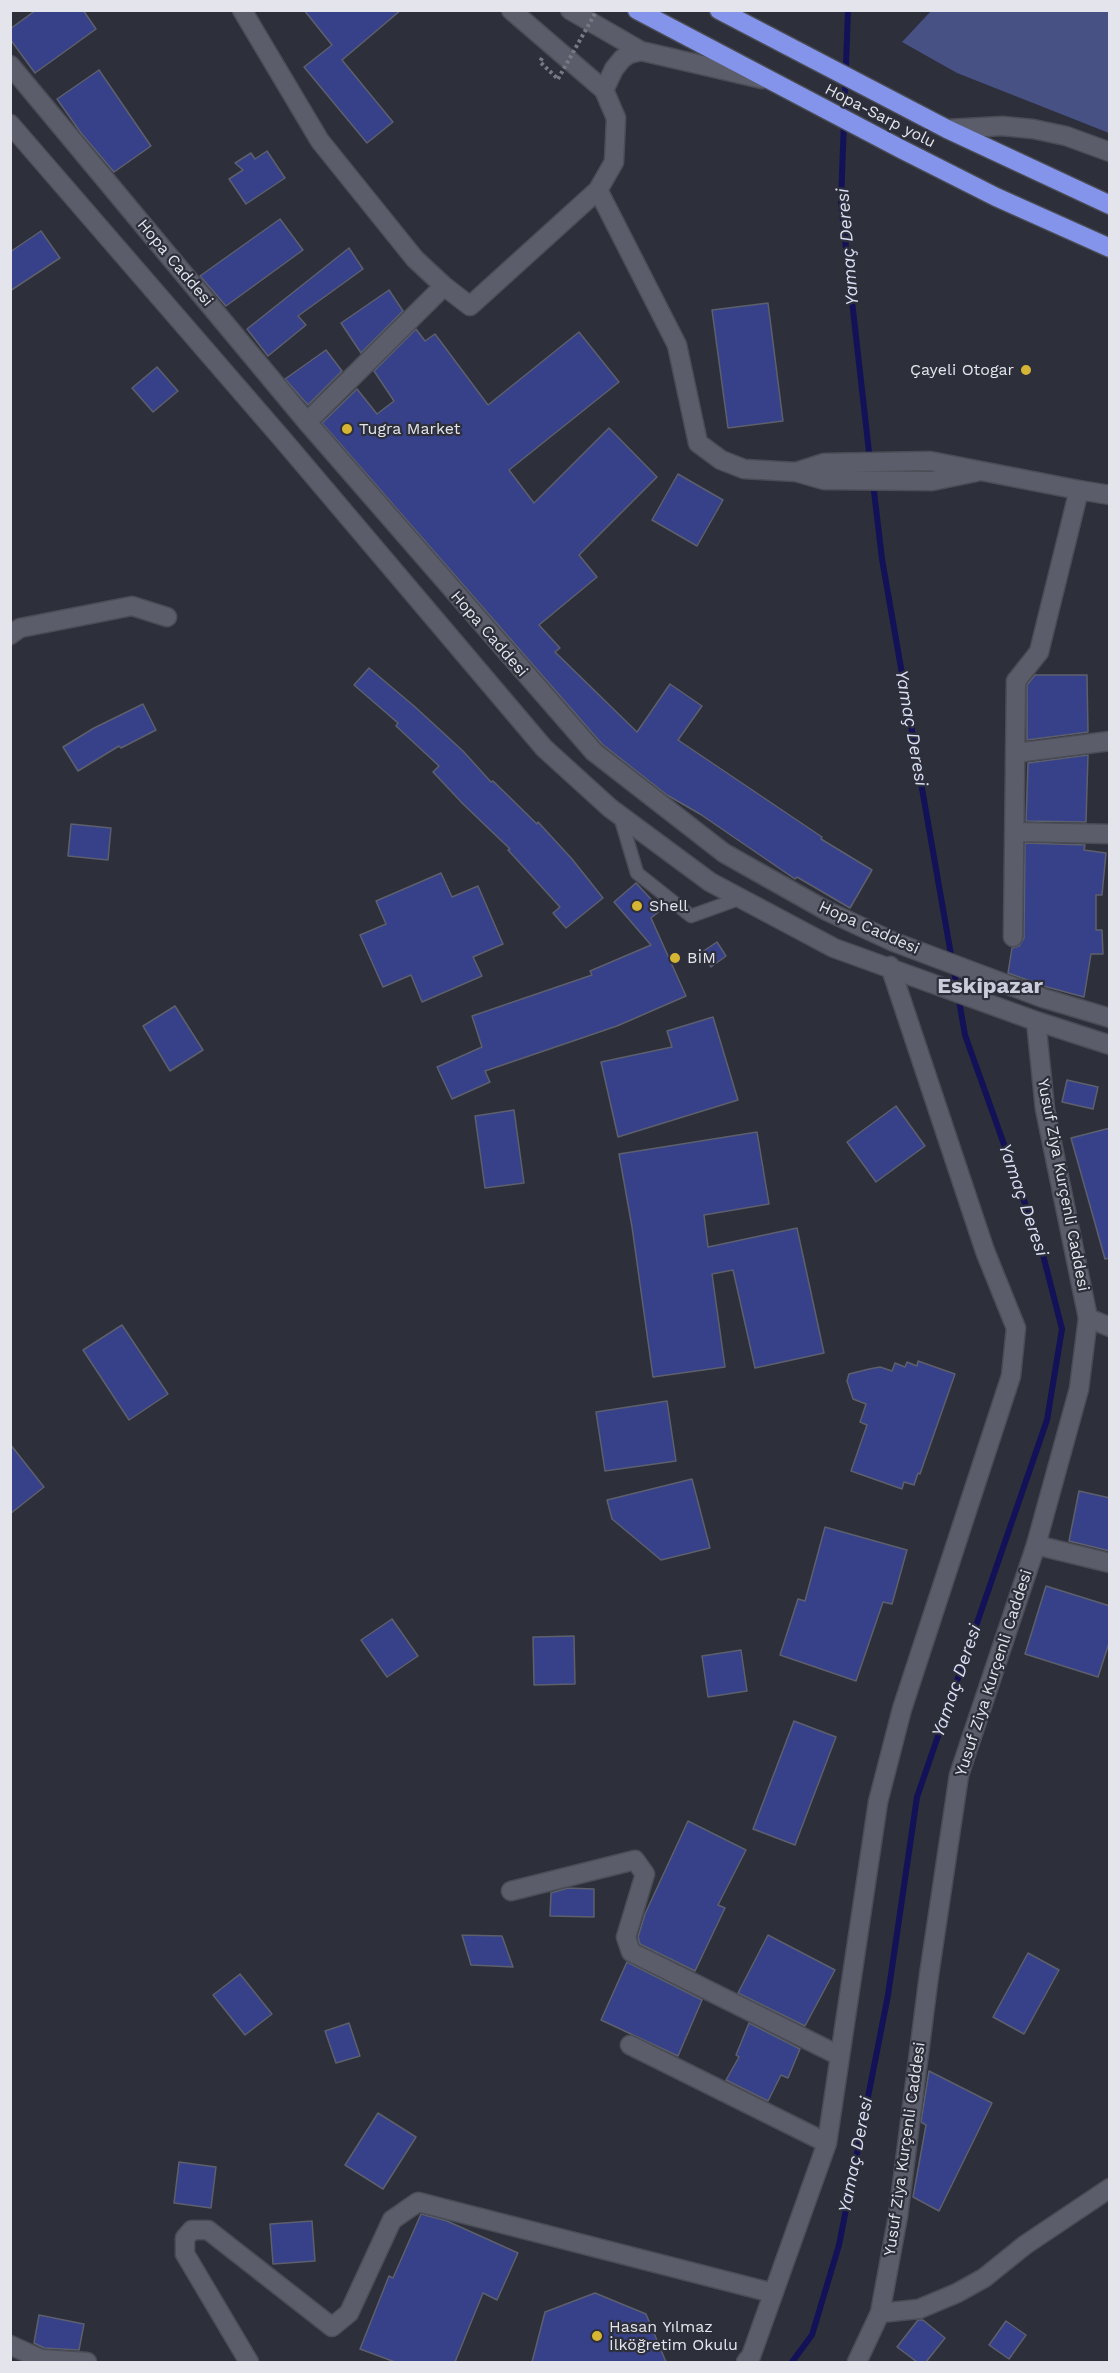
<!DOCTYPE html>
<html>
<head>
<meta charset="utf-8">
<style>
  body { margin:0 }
  #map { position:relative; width:1120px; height:2373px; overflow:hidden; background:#2d2f3a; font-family:"Work Sans",sans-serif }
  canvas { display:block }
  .frame { position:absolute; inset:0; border:12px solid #e4e5ec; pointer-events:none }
</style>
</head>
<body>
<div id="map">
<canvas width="1120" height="2373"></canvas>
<div class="frame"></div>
</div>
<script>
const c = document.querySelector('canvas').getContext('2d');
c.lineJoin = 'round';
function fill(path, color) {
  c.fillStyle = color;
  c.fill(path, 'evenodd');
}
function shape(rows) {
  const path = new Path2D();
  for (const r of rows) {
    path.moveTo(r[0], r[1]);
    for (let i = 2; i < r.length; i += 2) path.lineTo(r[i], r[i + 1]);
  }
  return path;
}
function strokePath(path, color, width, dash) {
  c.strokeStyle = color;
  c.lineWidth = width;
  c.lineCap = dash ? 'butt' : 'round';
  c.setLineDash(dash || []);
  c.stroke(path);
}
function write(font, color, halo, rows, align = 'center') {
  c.font = font + ' "Work Sans",sans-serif';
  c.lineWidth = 4.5;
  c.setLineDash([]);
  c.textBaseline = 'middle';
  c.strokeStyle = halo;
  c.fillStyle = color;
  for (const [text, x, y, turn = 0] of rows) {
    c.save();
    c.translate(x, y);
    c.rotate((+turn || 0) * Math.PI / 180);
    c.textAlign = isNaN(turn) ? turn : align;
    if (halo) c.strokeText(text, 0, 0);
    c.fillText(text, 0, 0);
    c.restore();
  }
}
fill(shape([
  [931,11,1109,11,1109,133,957,73,902,42]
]), '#475183');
strokePath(shape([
  [848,10,841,203,870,461],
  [792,2362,812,2335,839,2245,888,1995,917,1797,1047,1420,1062,1329,1042,1251,965,1035,882,559,873,483]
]), '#131157', 6);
const building = shape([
  [36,10,83,10,96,29,35,73,10,39,10,29,36,10],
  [304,10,401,10,342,60,393,122,367,143,304,67,332,45,304,10],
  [99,70,151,146,114,172,81,133,57,99,99,70],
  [267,151,285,178,246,204,229,179,243,170,235,163,251,153,255,159,267,151],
  [280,219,303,250,226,306,200,276,280,219],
  [41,231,60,258,10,291,10,252,41,231],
  [349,248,363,269,298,316,306,325,268,356,247,329,349,248],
  [389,290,403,311,361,353,341,323,389,290],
  [768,303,783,421,728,428,712,310,768,303],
  [416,329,425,341,435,334,488,405,579,332,619,382,509,470,534,503,609,428,657,477,579,555,597,577,539,625,560,648,555,652,637,732,670,684,702,706,678,740,822,837,821,839,872,870,850,908,797,877,795,879,700,814,667,795,602,744,322,423,357,389,377,414,394,401,374,371,416,329],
  [326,350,342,371,308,405,285,379,326,350],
  [157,367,178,391,153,412,132,388,157,367],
  [678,474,723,500,697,546,652,520,678,474],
  [369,668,414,706,463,751,491,782,493,781,537,824,538,822,572,859,603,898,566,928,553,913,560,907,508,850,510,849,463,804,433,772,439,766,396,726,398,723,354,685,369,668],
  [1035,675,1087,675,1088,732,1027,740,1027,685,1035,675],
  [143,704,156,730,121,748,119,746,78,771,63,747,94,728,143,704],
  [1088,755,1086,822,1026,821,1028,763,1088,755],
  [71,824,111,828,108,860,68,856,71,824],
  [1025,843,1085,845,1084,850,1106,853,1102,895,1096,895,1096,930,1102,930,1103,954,1091,954,1084,997,1047,987,1008,973,1012,948,1019,946,1024,938,1025,843],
  [441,873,452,897,478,886,503,944,473,957,482,976,422,1002,411,975,383,987,360,935,386,924,376,901,441,873],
  [636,883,661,910,651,918,686,996,617,1026,485,1071,490,1082,452,1099,437,1067,482,1047,472,1016,592,975,590,971,651,945,614,902,636,883],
  [717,942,726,956,711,967,702,952,717,942],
  [175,1006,203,1050,170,1071,143,1026,175,1006],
  [713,1017,738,1100,618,1137,601,1062,672,1047,667,1031,713,1017],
  [1067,1080,1098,1087,1093,1109,1062,1102,1067,1080],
  [896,1106,925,1146,876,1182,847,1142,896,1106],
  [514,1110,524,1183,485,1188,475,1116,514,1110],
  [1110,1128,1110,1258,1105,1259,1071,1138,1110,1128],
  [757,1132,769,1204,704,1215,708,1247,797,1228,824,1353,755,1368,733,1270,712,1274,725,1367,653,1377,632,1227,619,1154,757,1132],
  [122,1325,168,1394,129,1420,83,1350,122,1325],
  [918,1361,955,1374,920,1474,918,1473,914,1485,904,1482,902,1489,851,1471,867,1425,860,1422,866,1404,853,1399,847,1381,849,1374,869,1369,880,1367,892,1371,895,1363,905,1367,907,1362,917,1366,918,1361],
  [667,1401,676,1461,605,1471,596,1412,667,1401],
  [10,1444,44,1487,10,1514,10,1444],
  [692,1479,710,1548,661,1560,612,1519,607,1500,692,1479],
  [1079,1491,1110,1498,1110,1551,1069,1541,1079,1491],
  [825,1527,907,1550,892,1604,883,1602,856,1681,780,1655,798,1599,805,1601,825,1527],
  [1046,1586,1110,1606,1110,1640,1098,1677,1025,1654,1046,1586],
  [392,1619,418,1656,387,1677,361,1640,392,1619],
  [574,1636,575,1684,534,1685,533,1637,574,1636],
  [741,1650,747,1691,708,1697,702,1656,741,1650],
  [794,1721,836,1737,795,1845,753,1829,794,1721],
  [688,1821,746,1850,718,1905,725,1908,695,1971,640,1944,638,1937,645,1914,688,1821],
  [568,1888,594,1889,594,1917,550,1916,551,1893,568,1888],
  [462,1935,502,1936,513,1967,471,1965,462,1935],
  [768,1935,835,1970,805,2026,738,1993,768,1935],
  [1028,1953,1059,1970,1024,2034,993,2017,1028,1953],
  [627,1962,702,2000,678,2056,601,2020,627,1962],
  [240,1974,272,2014,245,2035,213,1995,240,1974],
  [349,2023,360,2056,336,2063,325,2031,349,2023],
  [749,2023,800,2049,788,2078,781,2075,768,2101,726,2080,739,2057,736,2055,749,2023],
  [929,2071,992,2103,939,2211,913,2197,926,2125,921,2122,929,2071],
  [378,2113,416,2137,383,2189,345,2165,378,2113],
  [179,2162,216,2167,211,2208,174,2203,179,2162],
  [421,2214,447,2221,518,2253,497,2300,483,2293,455,2362,395,2362,360,2349,389,2276,393,2278,421,2214],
  [312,2221,315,2261,273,2264,270,2224,312,2221],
  [595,2293,646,2314,666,2362,532,2362,545,2312,595,2293],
  [39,2315,84,2324,79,2350,44,2348,34,2343,39,2315],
  [918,2320,923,2320,945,2338,926,2362,917,2362,897,2347,918,2320],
  [1006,2321,1026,2335,1009,2359,989,2345,1006,2321]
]);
fill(building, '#374189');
strokePath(building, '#5d606c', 1.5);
const lane = shape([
  [620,816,637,873,691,916,741,898]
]);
const street = shape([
  [242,10,320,141,415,259,444,286,470,306,598,190,614,162,616,118,604,90],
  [947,129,1002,126,1033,129,1066,136,1110,152],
  [598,190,677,345,698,443,721,460,744,469,796,472,824,480,932,481,976,472],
  [307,422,444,286],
  [796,472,824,463,930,461,1079,490],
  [10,635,20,628,132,606,167,617],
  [1016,753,1110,741],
  [1015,832,1110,834],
  [1013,937,1016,681,1039,652,1079,490,1110,495],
  [1088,1318,1110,1327],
  [1036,1545,1110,1563],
  [511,1891,635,1860,645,1874,626,1937,631,1952,840,2056],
  [630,2045,827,2143],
  [880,2313,919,2309,957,2293,984,2278,1025,2245,1110,2188],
  [10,2345,41,2359,87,2362],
  [249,2362,185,2254,185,2238,192,2230,208,2230,332,2327,349,2313,392,2220,418,2202,773,2293],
  [746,2362,751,2356,827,2143,878,1802,902,1709,1011,1376,1016,1328,985,1251,890,966]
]);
const secondary = shape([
  [511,10,604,90,614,69,622,59,629,54,641,51],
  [570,10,641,51,762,79],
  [10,65,307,422,594,752,724,853,827,911,894,942,1043,998,1110,1018],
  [10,124,284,441,544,748,610,808,710,882,834,948,1036,1021,1110,1045],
  [857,2362,880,2313,898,2216,929,1975,959,1775,1036,1545,1079,1389,1088,1318,1045,1109,1036,1021]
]);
const highway = shape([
  [637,10,901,149,996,197,1110,248],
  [719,10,947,129,1110,205]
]);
strokePath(lane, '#4b4d56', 15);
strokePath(street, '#4b4d56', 21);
strokePath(secondary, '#4b4d56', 21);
strokePath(highway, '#4b4d56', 21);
strokePath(shape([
  [542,58,540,62,558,79]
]), '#787a83', 4, [3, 3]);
strokePath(lane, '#5b5e6a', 12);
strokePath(street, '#5b5e6a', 18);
strokePath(secondary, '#5b5e6a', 18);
strokePath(highway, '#8394ea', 18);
strokePath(shape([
  [558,79,597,10]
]), '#787a83', 4, [3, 3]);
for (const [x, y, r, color] of [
  [1026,370,6,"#d6b534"],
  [347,429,6,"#d6b534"],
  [637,906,6,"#d6b534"],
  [675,958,6,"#d6b534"],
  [597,2336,6,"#d6b534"]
]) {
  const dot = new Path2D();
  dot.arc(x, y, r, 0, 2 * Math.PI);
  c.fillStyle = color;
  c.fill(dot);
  strokePath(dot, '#2d2f3a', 2);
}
write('16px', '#e4e5ec', '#2d2f3a', [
  ["Hopa-Sarp yolu",880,116,27],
  ["Hopa Caddesi",175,263,50],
  ["Hopa Caddesi",489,634,49],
  ["Hopa Caddesi",869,928,24],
  ["Yusuf Ziya Kurçenli Caddesi",1063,1185,79],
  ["Yusuf Ziya Kurçenli Caddesi",994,1673,-72],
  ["Yusuf Ziya Kurçenli Caddesi",905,2149,-82]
]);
write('16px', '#e4e5ec', '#2d2f3a', [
  ["Çayeli Otogar",1014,370,"right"],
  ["Tugra Market",359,429],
  ["Shell",649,906],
  ["BİM",687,958],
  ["Hasan Yılmaz",609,2327],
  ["İlköğretim Okulu",609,2345]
], 'left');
write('italic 18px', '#d9dff4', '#2d2f3a', [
  ["Yamaç Deresi",848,247,-95],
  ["Yamaç Deresi",911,728,80],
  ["Yamaç Deresi",1023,1200,71],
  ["Yamaç Deresi",957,1681,-71],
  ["Yamaç Deresi",856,2155,-79]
]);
write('bold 22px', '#cacddb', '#2d2f3a', [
  ["Eskipazar",990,987]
]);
</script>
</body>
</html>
